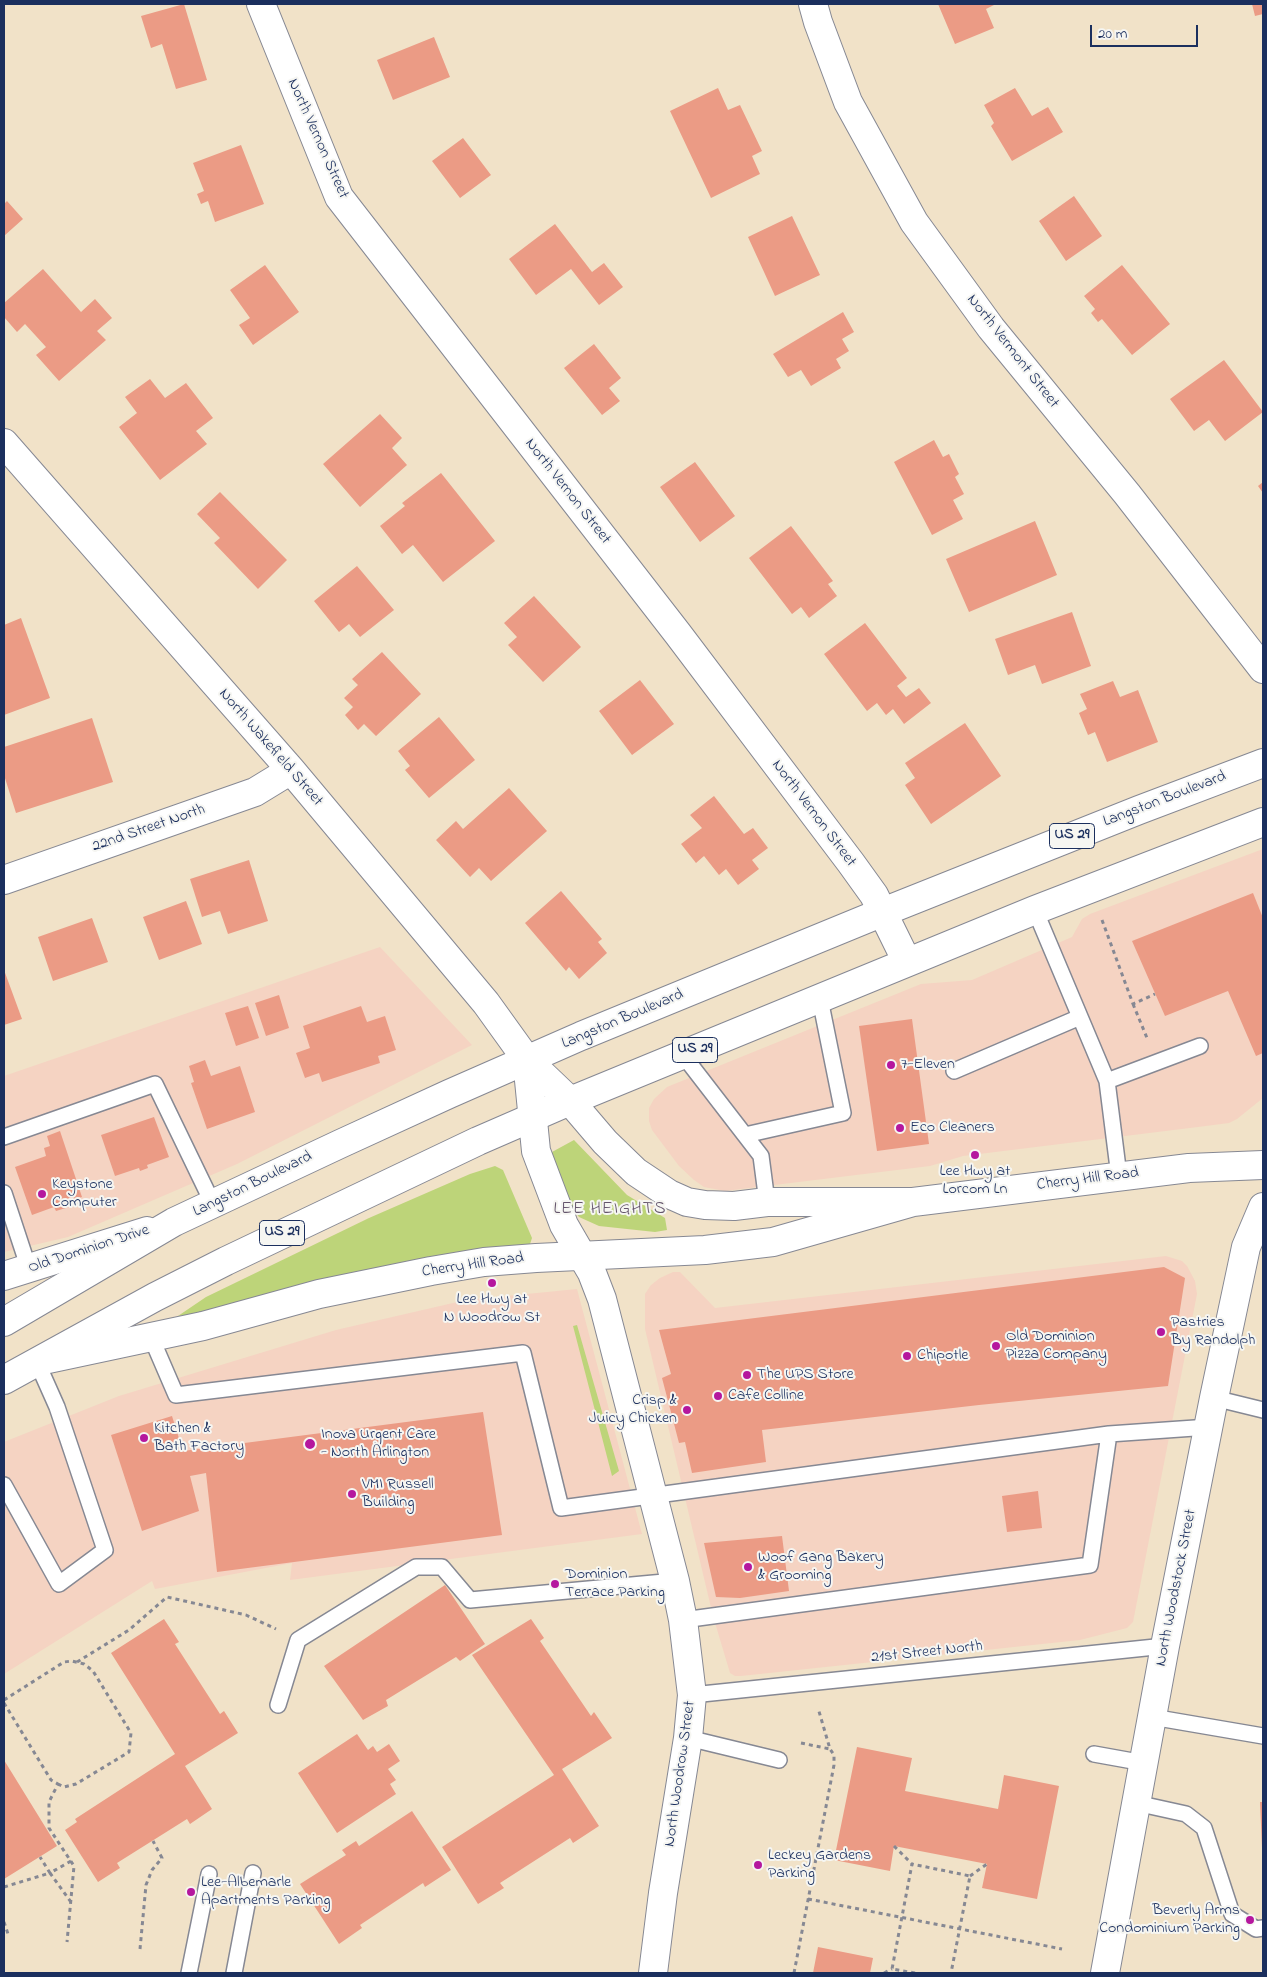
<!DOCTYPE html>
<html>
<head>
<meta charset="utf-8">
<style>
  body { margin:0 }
  #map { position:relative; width:1267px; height:1977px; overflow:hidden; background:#f1e2c8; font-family:"Indie Flower",sans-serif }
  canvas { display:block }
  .frame { position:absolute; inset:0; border:5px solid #1b2f5e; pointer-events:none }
  .scale { position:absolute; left:1090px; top:25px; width:108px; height:22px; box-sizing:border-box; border:2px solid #1b2f5e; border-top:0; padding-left:6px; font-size:15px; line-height:18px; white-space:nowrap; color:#1b2f5e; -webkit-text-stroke:4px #f6f6f2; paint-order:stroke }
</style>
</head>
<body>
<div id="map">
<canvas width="1267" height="1977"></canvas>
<div class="frame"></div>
<div class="scale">20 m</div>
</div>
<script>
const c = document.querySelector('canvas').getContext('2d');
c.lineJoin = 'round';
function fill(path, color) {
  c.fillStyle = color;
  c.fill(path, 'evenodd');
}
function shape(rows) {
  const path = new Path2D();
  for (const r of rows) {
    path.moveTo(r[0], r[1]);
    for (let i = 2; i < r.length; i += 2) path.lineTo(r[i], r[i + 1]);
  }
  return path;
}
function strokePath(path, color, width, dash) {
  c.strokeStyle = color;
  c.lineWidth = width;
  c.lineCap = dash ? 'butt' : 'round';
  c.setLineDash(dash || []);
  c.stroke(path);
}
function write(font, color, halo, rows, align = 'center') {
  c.font = font + ' "Indie Flower",sans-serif';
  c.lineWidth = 4;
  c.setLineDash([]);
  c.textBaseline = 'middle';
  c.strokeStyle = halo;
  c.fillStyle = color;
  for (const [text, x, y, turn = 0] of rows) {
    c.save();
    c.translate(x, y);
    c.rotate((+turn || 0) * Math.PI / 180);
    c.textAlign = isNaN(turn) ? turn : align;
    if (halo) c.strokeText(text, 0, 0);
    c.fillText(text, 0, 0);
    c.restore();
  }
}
fill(shape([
  [1263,849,1263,1098,1237,1119,1229,1123,1198,1127,963,1156,930,1166,725,1191,704,1187,694,1180,679,1166,652,1130,649,1121,649,1108,654,1099,667,1087,921,984,972,980,1072,937,1082,919,1090,914],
  [380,947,472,1045,237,1164,68,1237,4,1252,4,1076],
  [1166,1256,1182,1261,1187,1266,1195,1281,1197,1294,1133,1622,1127,1628,1080,1640,741,1676,735,1676,730,1673,713,1616,645,1329,645,1294,651,1285,660,1278,673,1272,680,1272,715,1308],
  [577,1289,642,1534,290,1580,292,1563,155,1589,152,1581,4,1674,4,1442,119,1396,336,1330,466,1300]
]), '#f5d3c2');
fill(shape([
  [574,1140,627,1195,665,1218,667,1230,655,1232,599,1226,579,1217,569,1203,552,1152],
  [495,1166,503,1170,532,1238,529,1247,386,1268,270,1293,194,1314,178,1316,206,1297,369,1218,470,1174],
  [577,1325,619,1471,612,1476,573,1326]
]), '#bdd479');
fill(shape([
  [184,4,207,80,176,89,162,44,151,48,141,16],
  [938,4,994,4,994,5,986,9,994,28,955,44],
  [1252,4,1263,4,1263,14,1255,16],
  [434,37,450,77,393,100,377,60],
  [718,88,728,110,740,105,762,151,752,156,760,174,711,198,670,111],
  [1015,88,1032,116,1048,107,1063,132,1012,161,991,126,994,123,984,105],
  [463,138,491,175,460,198,432,161],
  [241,145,264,204,215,222,208,201,201,204,197,194,204,191,193,163],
  [1074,196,1102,236,1066,261,1039,221],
  [7,201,23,219,4,236,4,204],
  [792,216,820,275,775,296,748,237],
  [555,224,592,272,604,263,623,287,599,305,571,269,536,295,509,259],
  [265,265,299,312,253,345,239,325,250,318,230,290],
  [1122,265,1170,324,1132,355,1102,319,1098,322,1091,313,1095,309,1084,296],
  [43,269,81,312,95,299,112,318,97,331,106,340,59,381,36,355,46,347,25,324,17,332,4,317,4,303],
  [843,312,854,332,842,339,849,351,836,359,841,368,811,386,801,370,788,377,773,354],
  [594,344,621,378,609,388,620,401,602,415,564,368],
  [1224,360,1263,412,1225,441,1209,420,1194,431,1170,399],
  [150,379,165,398,186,383,213,418,196,431,207,444,160,480,119,427,137,413,125,397],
  [380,414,402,438,392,448,407,465,360,507,323,464],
  [934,440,943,457,949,454,959,474,955,477,964,494,953,500,963,519,932,535,894,462],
  [695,462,735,516,700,542,660,487],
  [441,473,495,541,443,582,413,545,402,554,380,526,405,506,402,503],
  [1263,482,1263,493,1258,486],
  [220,492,287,560,258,589,214,543,220,538,197,514],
  [1035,521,1057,575,969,612,946,559],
  [791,526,833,581,828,584,837,596,809,618,801,607,792,614,749,558],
  [357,566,394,610,360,637,349,624,339,632,314,601],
  [534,596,581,647,543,682,508,645,517,637,504,623],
  [1072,612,1091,666,1042,684,1035,665,1008,675,995,639],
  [21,618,50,698,4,715,4,625],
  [865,623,907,678,897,686,906,697,919,688,931,703,904,724,893,709,886,715,877,703,867,711,824,654],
  [382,652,421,694,376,736,364,724,358,730,345,715,353,707,344,698,358,685,352,679],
  [640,680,674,724,632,755,599,711],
  [1113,681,1120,697,1138,690,1158,742,1107,762,1095,732,1088,735,1079,713,1087,709,1080,694],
  [439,717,475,760,429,798,405,770,410,766,398,751],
  [92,718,113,782,16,813,4,775,4,747],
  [965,723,1001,776,931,824,905,785,915,778,905,763],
  [509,788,547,831,491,881,479,868,470,877,436,840,456,821,463,829],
  [714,796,744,834,753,828,768,848,752,860,759,869,738,885,726,869,719,875,704,856,696,863,681,844,702,828,690,815],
  [249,860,268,921,228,934,220,911,202,917,190,879],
  [561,891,602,939,598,942,607,953,579,979,569,967,566,971,525,923],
  [1253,893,1263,918,1263,1053,1256,1056,1228,991,1165,1016,1132,941],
  [186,901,202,944,159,960,143,917],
  [92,918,108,962,53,981,38,937],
  [4,970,22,1019,4,1025],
  [279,995,289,1028,266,1036,255,1003],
  [248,1006,259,1038,236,1046,225,1013],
  [361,1006,367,1022,385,1016,396,1050,378,1056,380,1063,322,1082,319,1073,305,1078,296,1053,310,1048,303,1026],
  [912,1019,929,1144,877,1151,859,1026],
  [205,1060,211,1076,240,1066,255,1112,207,1129,191,1083,194,1082,189,1066],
  [154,1117,169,1157,147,1165,148,1168,140,1171,139,1168,115,1176,101,1135],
  [60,1131,82,1197,67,1202,69,1207,56,1211,54,1207,32,1215,15,1167,46,1156,44,1148,50,1146,47,1136],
  [1164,1267,1185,1278,1168,1386,979,1405,762,1430,766,1462,692,1473,685,1442,679,1443,662,1378,671,1374,659,1330],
  [483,1412,502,1535,217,1572,206,1473,190,1476,199,1511,142,1531,111,1435,172,1416,183,1451],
  [1038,1491,1042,1528,1007,1532,1002,1496],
  [782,1536,789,1591,740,1598,716,1597,704,1543],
  [445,1585,485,1644,460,1661,456,1657,386,1700,388,1706,363,1720,324,1666],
  [164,1619,179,1642,175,1644,220,1714,224,1711,238,1733,185,1766,212,1809,190,1824,187,1819,117,1863,120,1868,98,1882,65,1830,77,1822,75,1819,175,1754,111,1653],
  [531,1619,544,1638,540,1641,591,1716,594,1712,612,1738,562,1769,599,1826,573,1843,570,1838,500,1883,504,1888,478,1904,442,1847,554,1775,472,1655],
  [357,1734,368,1750,373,1746,377,1752,389,1744,400,1761,388,1769,396,1780,390,1784,396,1794,337,1833,298,1773],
  [857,1747,912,1758,905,1791,998,1809,1004,1775,1059,1786,1037,1899,982,1888,987,1864,894,1846,890,1871,834,1860],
  [4,1760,57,1846,4,1879],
  [1260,1802,1263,1802,1263,1848,1262,1848],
  [412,1811,451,1870,425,1887,423,1883,360,1925,362,1928,339,1944,300,1884,346,1855,342,1850,356,1841,359,1846],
  [818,1947,873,1958,870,1973,813,1973]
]), '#eb9b85');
const service = shape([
  [1035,910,1107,1081,1119,1176],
  [683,1055,761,1156,767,1202],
  [954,1071,1080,1017],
  [1107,1081,1200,1046],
  [745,1135,843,1113,820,999],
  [4,1137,155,1084,213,1204],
  [4,1193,29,1269],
  [151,1337,176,1395,523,1353,561,1508,1109,1434,1090,1565,683,1620],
  [1214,1398,1263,1410],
  [1109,1434,1209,1427],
  [4,1485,59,1584,105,1550,57,1407,37,1362],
  [692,1695,1165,1646],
  [278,1705,298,1640,416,1567,442,1567,470,1600,675,1581],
  [1152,1717,1263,1736],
  [688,1738,779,1760],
  [1094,1754,1144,1763],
  [1136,1803,1186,1814,1204,1828,1232,1914,1256,1929,1263,1928],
  [189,1973,209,1874],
  [234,1973,253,1873]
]);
const minor = shape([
  [261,4,339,197,678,634,851,863,874,895,907,962],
  [813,4,818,22,848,102,914,222,991,328,1127,494,1263,669],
  [4,443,291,770,486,1003,527,1060],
  [4,880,255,792,291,770],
  [582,1256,592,1273,602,1299,675,1581,683,1620,692,1695,688,1738,663,1893,653,1973]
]);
const tertiary = shape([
  [527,1060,570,1101,605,1142,636,1172,669,1194,687,1202,705,1205,734,1206,767,1202,913,1202,1189,1168,1263,1165],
  [527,1060,536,1151,564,1225,582,1256],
  [48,1359,203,1326,319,1294,431,1271,484,1262,536,1258,705,1250,773,1242,913,1202],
  [1105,1973,1165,1646,1214,1398,1246,1247,1263,1207]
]);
const secondary = shape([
  [4,1276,147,1231]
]);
const primary = shape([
  [4,1322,174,1222,340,1144,449,1094,581,1036,883,912,1139,810,1263,763],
  [4,1380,155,1297,226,1261,478,1141,570,1101,1035,910,1263,822]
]);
strokePath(service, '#868893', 18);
strokePath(minor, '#868893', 30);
strokePath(tertiary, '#868893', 30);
strokePath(secondary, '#868893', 30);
strokePath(primary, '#868893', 30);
strokePath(shape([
  [1102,920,1133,1004,1155,994],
  [1133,1004,1147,1038],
  [77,1662,129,1630,167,1597,246,1615,276,1629],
  [4,1700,64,1662,72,1661,84,1664,93,1671,131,1733,129,1752,76,1784,64,1787,58,1784],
  [4,1703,51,1780,58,1784,49,1802,49,1828,74,1866,67,1942],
  [801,1743,830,1749],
  [894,1846,912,1864],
  [970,1876,987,1864],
  [4,1887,50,1873,40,1857],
  [808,1899,1062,1949],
  [71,1902,50,1873,71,1861],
  [4,1922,9,1937],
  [140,1949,146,1885,152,1870,162,1858,153,1841],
  [794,1973,834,1765,834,1755,830,1749,818,1708],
  [884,1973,892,1969],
  [915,1973,892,1969,912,1864,970,1876,951,1973]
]), '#868893', 3, [4, 4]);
strokePath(service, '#fff', 15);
strokePath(minor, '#fff', 28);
strokePath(tertiary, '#fff', 28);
strokePath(secondary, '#fff', 28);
strokePath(primary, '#fff', 28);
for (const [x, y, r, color] of [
  [891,1065,5,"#b5179e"],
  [900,1128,5,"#b5179e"],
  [975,1155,5,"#b5179e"],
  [42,1194,5,"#b5179e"],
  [492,1283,5,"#b5179e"],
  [1161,1332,5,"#b5179e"],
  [996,1346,5,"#b5179e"],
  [907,1356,5,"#b5179e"],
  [747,1375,5,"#b5179e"],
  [718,1396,5,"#b5179e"],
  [687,1410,5,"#b5179e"],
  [144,1438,5,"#b5179e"],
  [310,1444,6,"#b5179e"],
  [352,1494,5,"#b5179e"],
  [748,1567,5,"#b5179e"],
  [555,1584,5,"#b5179e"],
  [758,1865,5,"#b5179e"],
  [191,1892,5,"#b5179e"],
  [1250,1920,5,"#b5179e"]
]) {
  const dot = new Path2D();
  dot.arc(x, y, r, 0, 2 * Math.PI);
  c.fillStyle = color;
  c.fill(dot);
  strokePath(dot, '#f6f6f2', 2);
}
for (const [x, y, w] of [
  [1072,836,45],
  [695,1050,45],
  [282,1233,45]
]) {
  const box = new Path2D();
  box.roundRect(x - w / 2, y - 12.5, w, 25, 4);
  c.fillStyle = '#f6f6f2';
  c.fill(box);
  strokePath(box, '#1b2f5e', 1);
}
write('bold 15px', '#1b2f5e', null, [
  ["US 29",1072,836],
  ["US 29",695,1050],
  ["US 29",282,1233]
]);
write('16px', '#1b2f5e', '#f6f6f2', [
  ["North Vernon Street",317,139,66],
  ["North Vermont Street",1012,352,52],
  ["North Vernon Street",567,492,52],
  ["North Wakefield Street",270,748,49],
  ["Langston Boulevard",1165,800,-21],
  ["North Vernon Street",813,814,53],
  ["22nd Street North",149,829,-19],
  ["Langston Boulevard",623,1020,-23],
  ["Cherry Hill Road",1088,1180,-7],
  ["Langston Boulevard",253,1185,-26],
  ["Old Dominion Drive",89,1250,-18],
  ["Cherry Hill Road",473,1266,-8],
  ["North Woodstock Street",1177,1588,-79],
  ["21st Street North",927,1653,-6],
  ["North Woodrow Street",681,1774,-82]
]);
write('16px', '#1b2f5e', '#f6f6f2', [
  ["7-Eleven",901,1065],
  ["Eco Cleaners",910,1128],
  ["Lee Hwy at",975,1172,"center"],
  ["Lorcom Ln",975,1190,"center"],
  ["Keystone",52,1185],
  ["Computer",52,1203],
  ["Lee Hwy at",492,1300,"center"],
  ["N Woodrow St",492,1318,"center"],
  ["Pastries",1171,1323],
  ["By Randolph",1171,1341],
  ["Old Dominion",1006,1337],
  ["Pizza Company",1006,1355],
  ["Chipotle",917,1356],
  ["The UPS Store",757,1375],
  ["Cafe Colline",728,1396],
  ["Crisp &",677,1401,"right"],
  ["Juicy Chicken",677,1419,"right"],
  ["Kitchen &",154,1429],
  ["Bath Factory",154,1447],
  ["Inova Urgent Care",321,1435],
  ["- North Arlington",321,1453],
  ["VMI Russell",362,1485],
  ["Building",362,1503],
  ["Woof Gang Bakery",758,1558],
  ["& Grooming",758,1576],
  ["Dominion",565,1575],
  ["Terrace Parking",565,1593],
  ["Leckey Gardens",768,1856],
  ["Parking",768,1874],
  ["Lee-Albemarle",201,1883],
  ["Apartments Parking",201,1901],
  ["Beverly Arms",1240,1911,"right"],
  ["Condominium Parking",1240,1929,"right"]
], 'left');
c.letterSpacing = '1px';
write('18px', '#64556c', '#f6f6f2', [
  ["LEE HEIGHTS",610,1210]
]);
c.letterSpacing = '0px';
</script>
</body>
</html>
